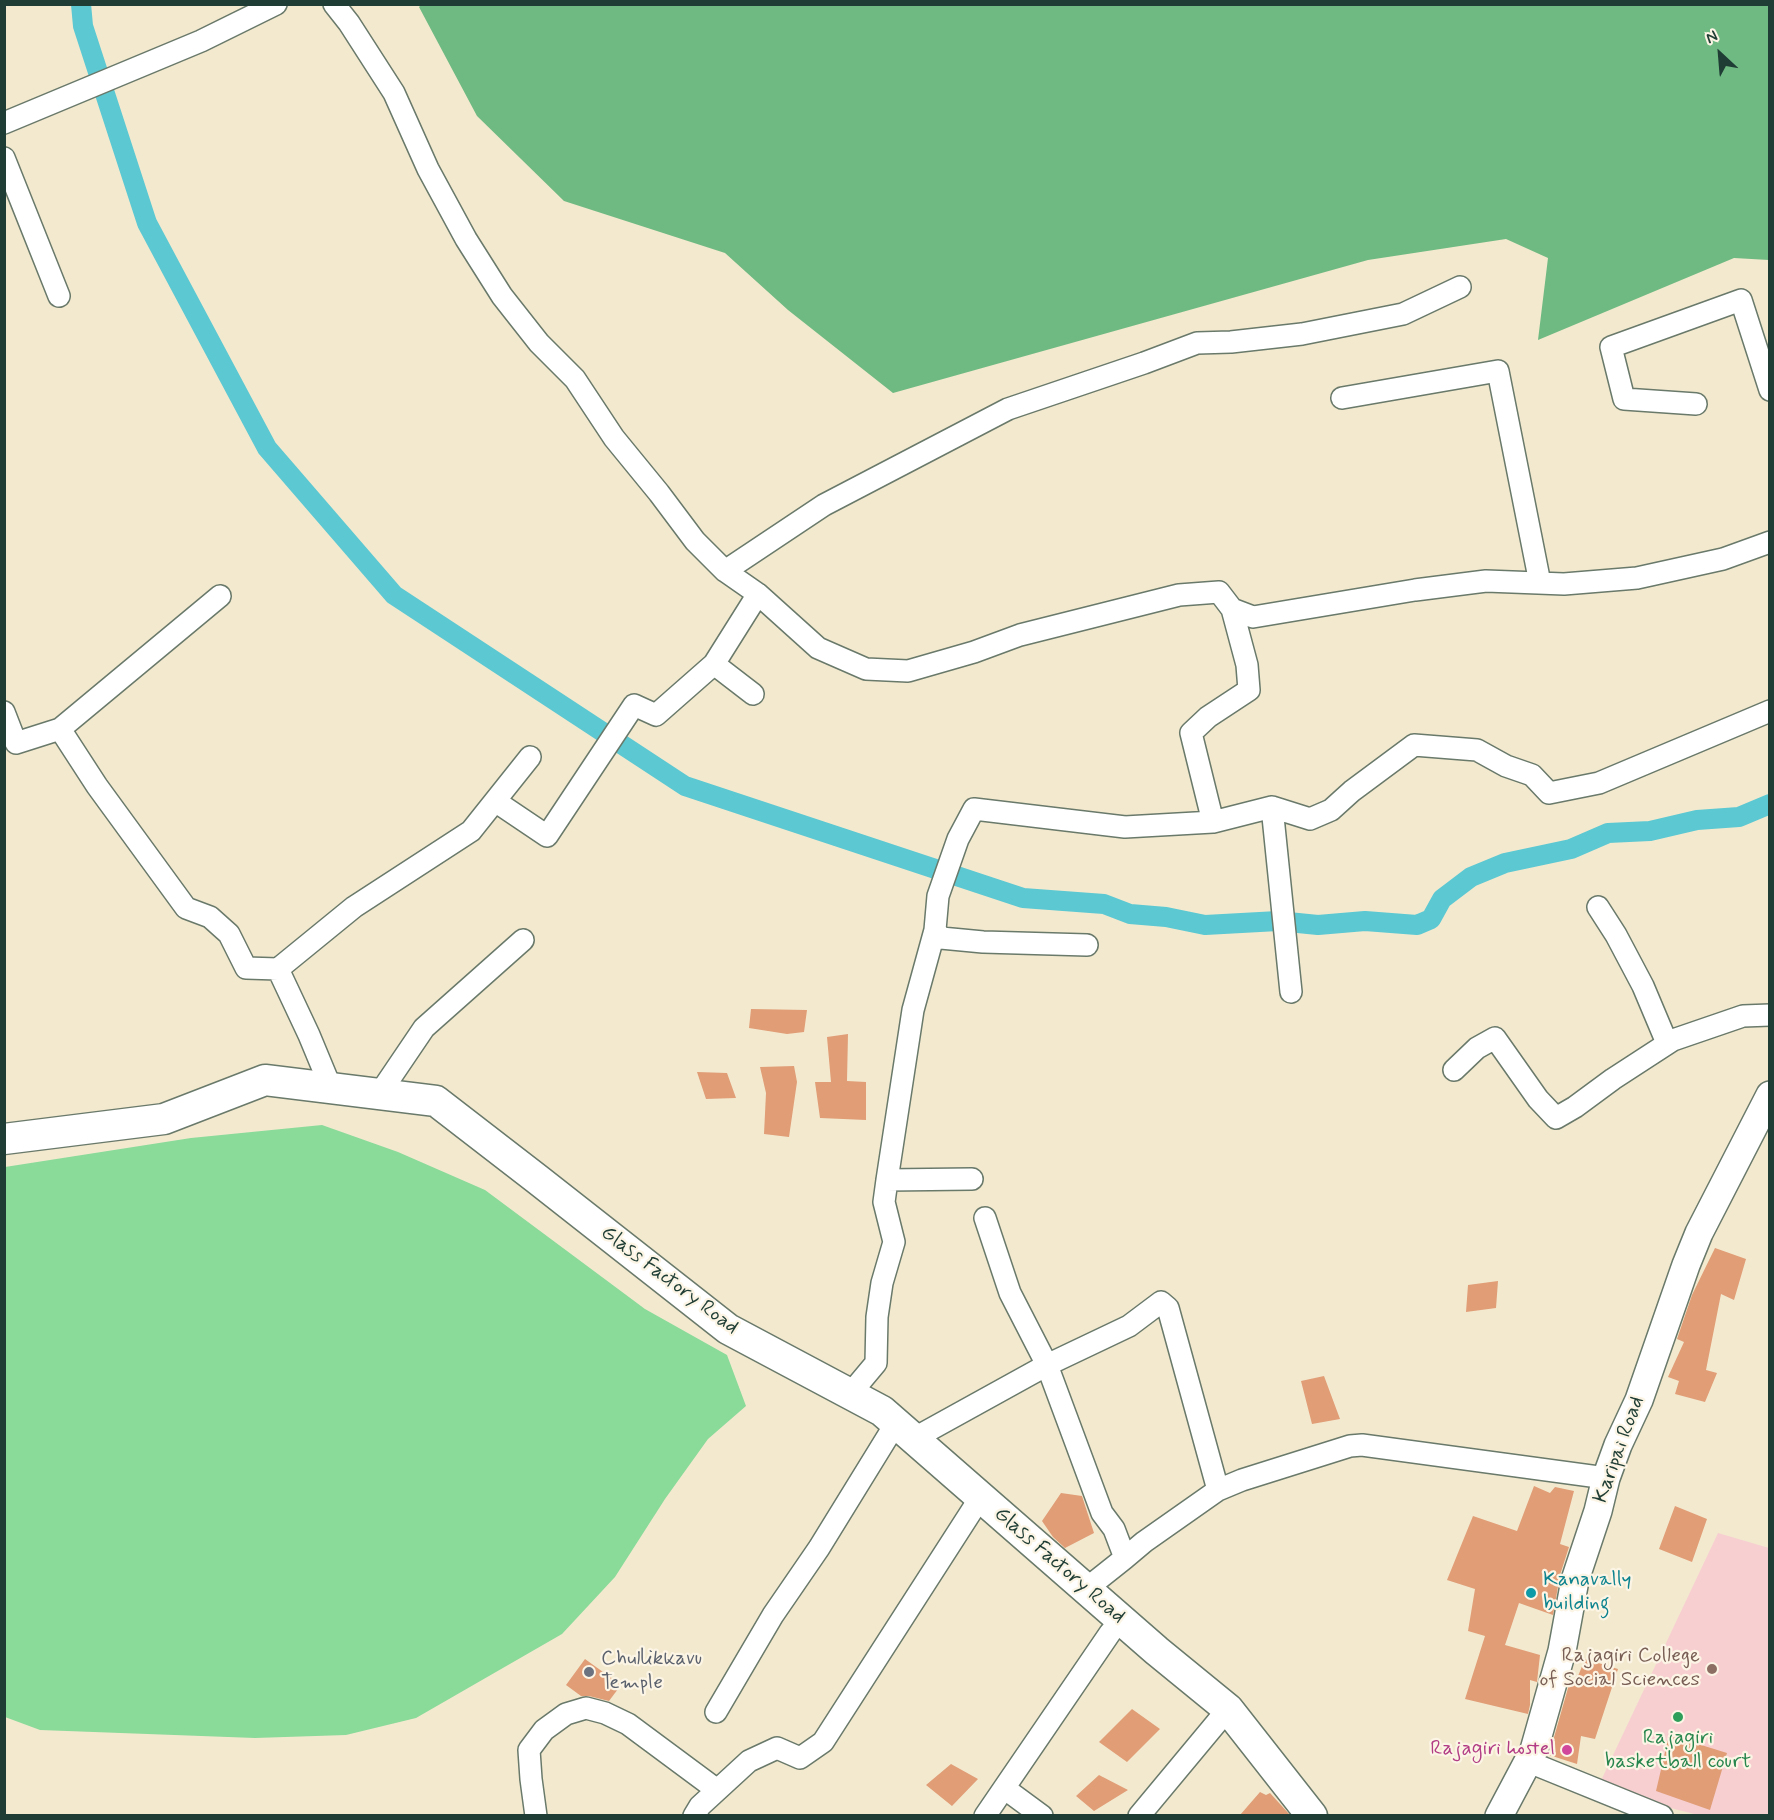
<!DOCTYPE html>
<html>
<head>
<meta charset="utf-8">
<style>
  body { margin:0 }
  #map { position:relative; width:1774px; height:1820px; overflow:hidden; background:#f3e9cf; font-family:Mynerve,sans-serif }
  canvas { display:block }
  .frame { position:absolute; inset:0; border:6px solid #1f3d34; pointer-events:none }
  .north { position:absolute; left:1690px; top:24px; width:60px; height:60px; -webkit-text-stroke:4px #fcf5e5; paint-order:stroke; rotate:334deg; font-size:16px; font-weight:700; line-height:24px; text-align:center; color:#1f3d34 }
  .north::after { content:''; display:block; margin:auto; width:21px; height:27px; background:#1f3d34; clip-path:polygon(50% 0,100% 100%,50% 72%,0 100%) }
</style>
</head>
<body>
<div id="map">
<canvas width="1774" height="1820"></canvas>
<div class="frame"></div>
<div class="north">N</div>
</div>
<script>
const c = document.querySelector('canvas').getContext('2d');
c.lineJoin = 'round';
function fill(path, color) {
  c.fillStyle = color;
  c.fill(path, 'evenodd');
}
function shape(rows) {
  const path = new Path2D();
  for (const r of rows) {
    path.moveTo(r[0], r[1]);
    for (let i = 2; i < r.length; i += 2) path.lineTo(r[i], r[i + 1]);
  }
  return path;
}
function strokePath(path, color, width, dash) {
  c.strokeStyle = color;
  c.lineWidth = width;
  c.lineCap = dash ? 'butt' : 'round';
  c.setLineDash(dash || []);
  c.stroke(path);
}
function write(font, color, halo, rows, align = 'center') {
  c.font = font + ' Mynerve,sans-serif';
  c.lineWidth = 4.5;
  c.setLineDash([]);
  c.textBaseline = 'middle';
  c.strokeStyle = halo;
  c.fillStyle = color;
  for (const [text, x, y, turn = 0] of rows) {
    c.save();
    c.translate(x, y);
    c.rotate((+turn || 0) * Math.PI / 180);
    c.textAlign = isNaN(turn) ? turn : align;
    if (halo) c.strokeText(text, 0, 0);
    c.fillText(text, 0, 0);
    c.restore();
  }
}
fill(shape([
  [1718,1533,1769,1548,1769,1815,1698,1815,1597,1789]
]), '#f7cfd1');
fill(shape([
  [322,1125,398,1152,485,1190,645,1309,727,1355,746,1406,708,1439,665,1499,615,1577,562,1634,416,1718,346,1735,255,1738,40,1730,5,1717,5,1167,191,1138]
]), '#8ada9a');
fill(shape([
  [421,5,1769,5,1769,260,1734,258,1538,340,1548,258,1506,239,1368,260,893,393,788,310,725,253,564,201,477,116,419,7]
]), '#6fba82');
strokePath(shape([
  [81,4,83,26,147,223,267,448,394,595,685,786,1023,898,1104,904,1130,914,1166,917,1205,925,1278,921,1318,925,1365,921,1417,925,1431,919,1442,899,1471,877,1505,863,1571,849,1608,833,1650,831,1697,820,1739,817,1770,804]
]), '#5bc8d2', 20);
fill(shape([
  [751,1009,807,1010,804,1032,787,1034,749,1028],
  [848,1034,847,1081,866,1082,866,1120,820,1118,815,1082,831,1082,827,1037],
  [794,1066,797,1082,789,1137,764,1134,766,1093,760,1067],
  [697,1072,727,1073,736,1098,706,1099],
  [1715,1248,1746,1259,1734,1300,1721,1294,1706,1370,1717,1373,1705,1402,1675,1394,1679,1381,1668,1377,1684,1342,1677,1339,1692,1295],
  [1498,1281,1496,1308,1466,1312,1468,1285],
  [1324,1376,1340,1419,1312,1424,1301,1381],
  [1534,1486,1550,1493,1555,1487,1574,1491,1560,1544,1569,1547,1560,1575,1553,1615,1519,1603,1505,1645,1540,1655,1537,1682,1530,1680,1530,1705,1528,1714,1465,1699,1485,1636,1468,1631,1475,1589,1447,1580,1473,1516,1517,1531],
  [1061,1493,1082,1496,1094,1533,1065,1548,1053,1537,1042,1521],
  [1675,1506,1707,1519,1692,1562,1659,1549],
  [585,1659,621,1685,609,1701,589,1696,581,1696,566,1685],
  [1585,1659,1618,1669,1595,1739,1581,1736,1577,1764,1549,1755,1570,1681,1576,1681],
  [1132,1709,1160,1729,1127,1762,1099,1742],
  [1669,1735,1727,1753,1710,1810,1656,1791],
  [951,1764,978,1779,952,1806,926,1785],
  [1099,1775,1128,1790,1094,1811,1076,1796],
  [1260,1792,1266,1795,1270,1793,1290,1815,1240,1815]
]), '#e09d76');
const minor = shape([
  [334,4,349,23,394,93,428,169,466,239,502,296,539,343,575,379,614,438,659,493,695,541,725,571,758,594,818,648,866,669,908,671,974,652,1020,635,1179,595,1219,592,1232,609,1253,617,1415,590,1486,581,1564,584,1637,578,1723,559,1770,542],
  [4,123,201,41,276,4],
  [4,158,59,296],
  [1342,398,1498,371,1540,583],
  [1696,404,1624,399,1611,347,1741,300,1770,390],
  [725,571,824,505,1008,409,1144,363,1197,343,1231,342,1302,334,1403,314,1460,287],
  [714,664,753,694],
  [4,712,16,743,60,729,97,786,186,908,210,917,229,934,246,968,278,969,309,1035,331,1088],
  [60,729,220,596],
  [495,801,547,836,634,705,656,715,714,664,758,594],
  [1272,807,1291,992],
  [1213,822,1191,733,1208,717,1249,690,1247,665,1232,609],
  [1598,907,1616,935,1643,986,1667,1043],
  [1087,945,983,942,941,938,935,930,938,896,958,839,974,809,1125,827,1213,822,1272,807,1310,819,1331,810,1352,791,1414,745,1477,750,1506,766,1532,775,1549,793,1599,783,1770,711],
  [278,969,354,907,471,831,530,757],
  [1454,1070,1477,1048,1495,1038,1538,1099,1556,1118,1575,1107,1613,1079,1673,1040,1743,1016,1770,1015],
  [380,1093,424,1028,523,940],
  [887,1180,972,1179],
  [985,1218,1010,1293,1047,1365,1102,1513,1114,1529,1125,1558,1144,1542,1218,1490,1242,1480,1350,1446,1362,1445,1606,1478],
  [850,1394,876,1363,877,1317,882,1283,894,1242,884,1202,887,1180,913,1010,935,930],
  [913,1439,1047,1365,1129,1326,1161,1302,1168,1308,1218,1490],
  [1086,1589,1125,1558],
  [716,1712,773,1615,819,1548,896,1423],
  [1529,1762,1662,1816],
  [1004,1788,1042,1816],
  [536,1816,531,1779,529,1750,544,1730,566,1714,586,1708,605,1713,628,1724,717,1790],
  [694,1816,700,1806,749,1761,777,1748,800,1758,823,1742,980,1498],
  [985,1816,1110,1633,1121,1620],
  [1139,1816,1228,1709]
]);
const tertiary = shape([
  [1499,1816,1534,1750,1562,1651,1575,1580,1598,1511,1606,1478,1618,1445,1639,1400,1686,1265,1699,1233,1770,1095]
]);
const secondary = shape([
  [4,1139,164,1119,265,1080,436,1101,537,1179,728,1329,882,1411,1157,1651,1228,1709,1312,1816]
]);
strokePath(minor, '#69796a', 24);
strokePath(tertiary, '#69796a', 30);
strokePath(secondary, '#69796a', 33);
strokePath(minor, '#fff', 21);
strokePath(tertiary, '#fff', 27);
strokePath(secondary, '#fff', 30);
for (const [x, y, r, color] of [
  [1531,1593,6,"#0f9aa8"],
  [1712,1669,6,"#8d6e63"],
  [589,1672,6,"#6b7280"],
  [1678,1717,6,"#2e9e5b"],
  [1567,1750,6,"#d1479c"]
]) {
  const dot = new Path2D();
  dot.arc(x, y, r, 0, 2 * Math.PI);
  c.fillStyle = color;
  c.fill(dot);
  strokePath(dot, '#fcf5e5', 2);
}
write('21px', '#1f3d34', '#fcf5e5', [
  ["Glass Factory Road",669,1281,37],
  ["Karipai Road",1620,1450,-70],
  ["Glass Factory Road",1059,1566,41]
]);
write('21px', '#0d838f', '#fcf5e5', [
  ["Kanavally",1543,1581],
  ["building",1543,1605]
], 'left');
write('21px', '#785e54', '#fcf5e5', [
  ["Rajagiri College",1700,1657],
  ["of Social Sciences",1700,1681]
], 'right');
write('21px', '#5b616d', '#fcf5e5', [
  ["Chullikkavu",601,1660],
  ["Temple",601,1684]
], 'left');
write('21px', '#27864d', '#fcf5e5', [
  ["Rajagiri",1678,1739],
  ["basketball court",1678,1763]
]);
write('21px', '#b23c85', '#fcf5e5', [
  ["Rajagiri hostel",1555,1750]
], 'right');
</script>
</body>
</html>
